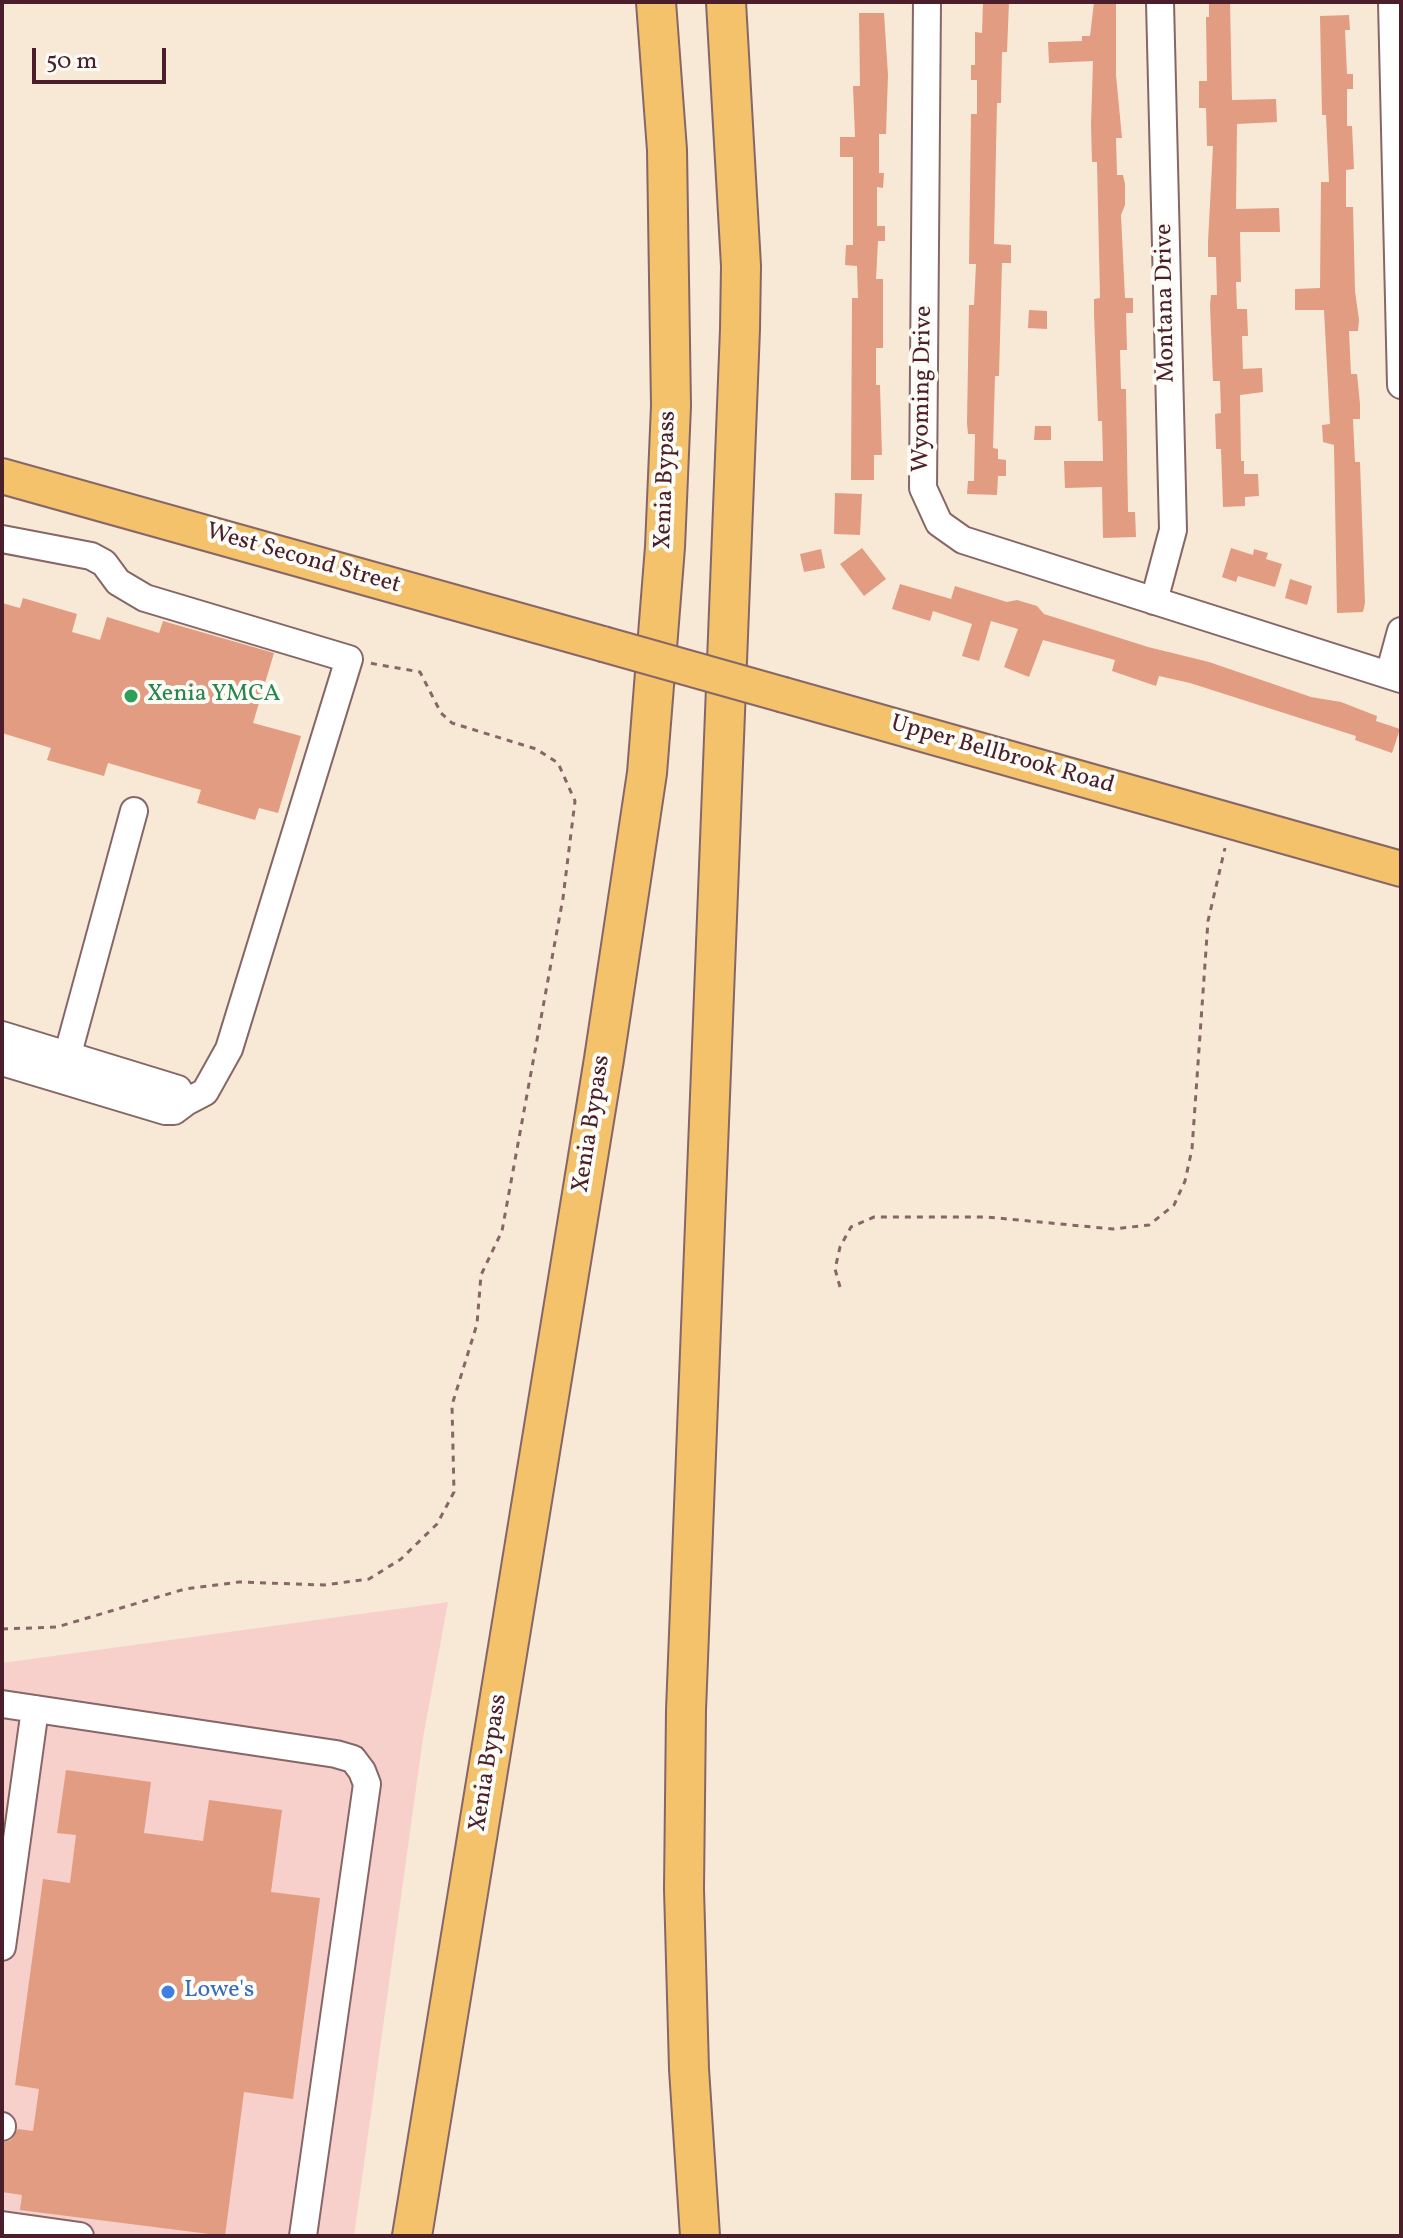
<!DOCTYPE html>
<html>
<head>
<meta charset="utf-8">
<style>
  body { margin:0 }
  #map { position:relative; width:1403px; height:2238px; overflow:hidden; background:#f8e9d6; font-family:Vollkorn,serif }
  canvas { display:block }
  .frame { position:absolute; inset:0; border:4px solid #4a1f2b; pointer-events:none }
  .scale { position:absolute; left:32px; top:48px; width:134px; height:36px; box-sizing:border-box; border:4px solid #4a1f2b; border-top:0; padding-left:10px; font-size:24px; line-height:28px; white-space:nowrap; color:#4a1f2b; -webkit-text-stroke:6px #fdfcf7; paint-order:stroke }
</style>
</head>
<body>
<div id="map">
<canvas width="1403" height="2238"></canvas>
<div class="frame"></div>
<div class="scale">50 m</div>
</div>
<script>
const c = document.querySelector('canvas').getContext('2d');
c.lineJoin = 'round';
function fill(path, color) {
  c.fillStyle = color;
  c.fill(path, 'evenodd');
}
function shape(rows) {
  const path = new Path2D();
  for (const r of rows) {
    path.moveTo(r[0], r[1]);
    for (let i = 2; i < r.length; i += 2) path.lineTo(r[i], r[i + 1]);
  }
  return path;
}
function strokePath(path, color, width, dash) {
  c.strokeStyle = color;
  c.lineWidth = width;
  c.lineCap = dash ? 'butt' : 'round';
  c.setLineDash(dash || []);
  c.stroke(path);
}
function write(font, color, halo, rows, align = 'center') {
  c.font = font + ' Vollkorn,serif';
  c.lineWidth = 8;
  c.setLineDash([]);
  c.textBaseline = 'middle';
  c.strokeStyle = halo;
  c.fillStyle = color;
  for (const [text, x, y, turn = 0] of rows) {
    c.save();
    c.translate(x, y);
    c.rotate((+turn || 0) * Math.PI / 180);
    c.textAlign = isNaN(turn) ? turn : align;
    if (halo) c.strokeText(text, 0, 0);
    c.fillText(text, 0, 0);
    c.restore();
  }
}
fill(shape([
  [448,1602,423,1738,354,2236,2,2236,2,1663]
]), '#f7d0cb');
fill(shape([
  [983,2,1009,2,1007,52,1002,52,1001,103,997,103,994,244,1011,245,1011,263,1002,263,999,376,995,376,993,448,998,449,998,459,1006,460,1006,476,998,476,997,495,967,494,968,481,974,481,975,434,968,434,967,423,969,305,974,305,976,264,969,264,971,114,977,114,977,80,971,80,971,65,975,65,975,32,982,33],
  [1094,2,1116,2,1116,75,1122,138,1116,138,1117,175,1123,175,1125,184,1125,205,1121,215,1125,298,1133,298,1133,313,1126,313,1127,350,1120,350,1121,389,1126,389,1128,512,1135,512,1136,537,1103,538,1102,487,1065,488,1064,461,1103,461,1102,421,1098,421,1094,313,1094,299,1100,298,1097,162,1092,162,1091,125,1093,61,1049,63,1048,42,1082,41,1082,36,1090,36],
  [1209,2,1230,2,1232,100,1276,99,1277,122,1237,124,1236,209,1279,208,1280,232,1240,232,1241,282,1236,282,1237,309,1247,309,1248,336,1242,336,1243,369,1262,368,1263,392,1240,395,1241,461,1244,461,1244,474,1258,474,1259,496,1245,497,1245,506,1223,507,1221,449,1216,449,1215,414,1221,413,1220,381,1213,381,1210,305,1211,295,1217,295,1216,257,1208,257,1208,242,1213,146,1207,146,1206,108,1199,108,1199,81,1207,81,1206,17,1209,17],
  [859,13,884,13,888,75,886,134,879,134,879,173,884,173,883,188,877,187,877,226,885,226,885,241,878,241,876,279,883,279,883,348,876,348,876,385,880,385,882,455,874,455,874,480,851,480,852,298,858,298,857,266,845,265,846,245,853,245,853,157,840,157,840,137,855,137,853,86,860,86],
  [1349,15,1350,30,1345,30,1347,74,1353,74,1353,89,1347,89,1347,126,1352,126,1354,169,1346,170,1346,207,1353,207,1355,291,1359,320,1358,331,1349,331,1351,374,1357,374,1360,404,1360,419,1353,419,1355,462,1360,462,1365,603,1363,612,1337,613,1334,445,1323,442,1322,425,1330,424,1324,310,1295,310,1295,289,1320,288,1321,182,1329,182,1326,115,1322,115,1320,16],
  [1029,310,1047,311,1047,329,1028,328],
  [1035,426,1051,426,1051,440,1034,440],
  [835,493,862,494,860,535,834,534],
  [862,548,886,579,864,596,840,564],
  [1231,548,1253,555,1254,549,1268,553,1266,559,1282,564,1275,587,1238,576,1236,582,1222,577],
  [821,549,825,568,804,572,800,554],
  [1290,579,1312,586,1307,605,1285,598],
  [900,584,951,599,955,586,1007,602,1017,600,1037,606,1044,614,1148,647,1209,662,1311,697,1341,702,1377,716,1376,721,1400,729,1392,753,1355,740,1356,736,1190,683,1159,676,1156,686,1112,671,1115,660,1043,640,1029,677,1004,667,1018,629,991,621,979,661,962,656,972,624,933,611,930,621,892,609],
  [23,598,77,614,72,632,100,640,107,617,159,633,163,621,274,653,253,723,301,736,278,813,259,808,255,820,197,803,201,790,108,763,104,776,47,760,51,748,2,733,2,603,20,608],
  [66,1770,151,1782,144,1833,203,1841,209,1800,282,1810,271,1892,320,1898,293,2099,244,2092,225,2236,20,2210,22,2195,2,2192,2,2143,11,2140,18,2129,33,2131,39,2089,15,2085,43,1879,70,1883,76,1835,57,1833]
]), '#e29c81');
const minor = shape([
  [927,2,923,488,939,523,963,540,1401,679],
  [1392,2,1401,385],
  [2,539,91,556,104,563,118,582,145,598,349,659,229,1049,205,1092,186,1102],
  [1154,601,1173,530,1160,2],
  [1389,675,1401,631],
  [2,1035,178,1089,186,1102,174,1111,165,1111,2,1062],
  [64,1068,134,811],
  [2,1704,336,1754,353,1759,362,1771,367,1784,303,2236],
  [2,1947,35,1709],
  [2,2126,2,2127],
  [2,2225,80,2236]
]);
const major = shape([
  [2,476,603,644],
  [784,695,1401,869]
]);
const highway = shape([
  [412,2236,604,1059,647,773,665,547,671,406,667,150,656,2],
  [700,2236,689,2069,684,1889,686,1710,740,329,741,266,726,2]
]);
strokePath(minor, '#876667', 30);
strokePath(major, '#876667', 38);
strokePath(highway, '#876667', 42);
strokePath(shape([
  [840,1287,835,1269,840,1247,851,1227,874,1217,987,1217,1113,1229,1149,1225,1174,1205,1185,1181,1192,1149,1208,921,1225,848],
  [2,1629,57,1627,185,1589,239,1582,324,1585,369,1579,401,1559,437,1524,454,1492,452,1405,477,1324,481,1275,502,1231,563,898,575,801,558,763,536,749,452,723,441,713,420,672,369,663]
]), '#876667', 3, [6, 6]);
strokePath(minor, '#fff', 26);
strokePath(major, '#f3c26a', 34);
strokePath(highway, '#f3c26a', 38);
const majorBridge = shape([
  [603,644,784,695]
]);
strokePath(majorBridge, '#876667', 38, []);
strokePath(majorBridge, '#f3c26a', 34);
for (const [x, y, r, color] of [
  [131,696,8,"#2e9e5b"],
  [168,1992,8,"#3f7fe0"]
]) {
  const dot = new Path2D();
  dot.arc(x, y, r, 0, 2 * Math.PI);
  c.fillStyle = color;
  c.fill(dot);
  strokePath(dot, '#fdfcf7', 3);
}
write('24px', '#4a1f2b', '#fdfcf7', [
  ["Montana Drive",1167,303,-91],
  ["Wyoming Drive",924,389,-89],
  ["Xenia Bypass",667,480,-88],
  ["West Second Street",303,560,16],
  ["Upper Bellbrook Road",1002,756,16],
  ["Xenia Bypass",593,1124,-81],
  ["Xenia Bypass",490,1763,-81]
]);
write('24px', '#27864d', '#fdfcf7', [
  ["Xenia YMCA",147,696]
], 'left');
write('24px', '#366cbe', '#fdfcf7', [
  ["Lowe's",184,1992]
], 'left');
</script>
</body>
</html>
